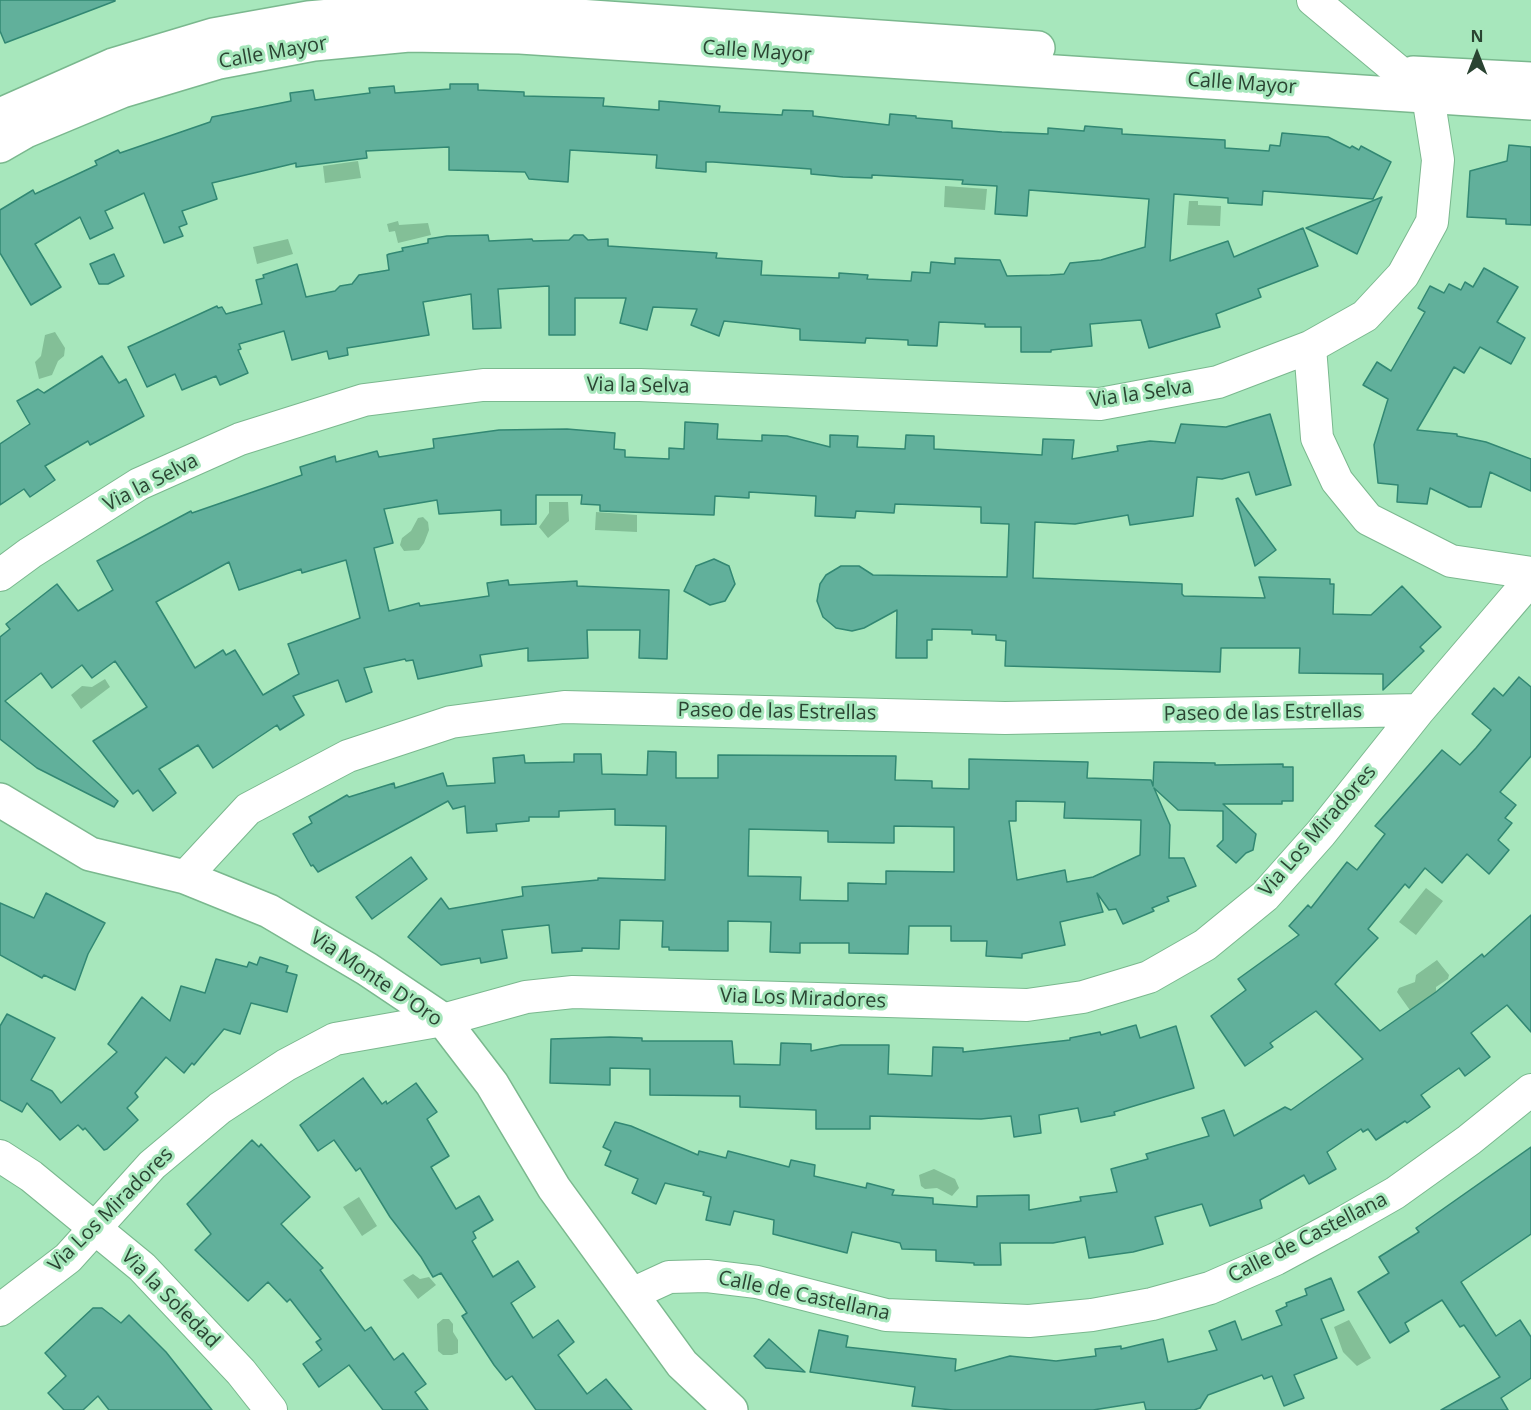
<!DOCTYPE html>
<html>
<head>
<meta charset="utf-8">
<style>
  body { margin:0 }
  #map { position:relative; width:1531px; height:1410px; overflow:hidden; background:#a7e7bc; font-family:"Open Sans",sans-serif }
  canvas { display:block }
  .north { position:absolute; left:1447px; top:24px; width:60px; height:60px; -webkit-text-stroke:4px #a7e7bc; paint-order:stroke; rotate:0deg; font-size:16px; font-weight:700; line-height:24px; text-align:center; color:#2a4432 }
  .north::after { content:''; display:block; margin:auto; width:21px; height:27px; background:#2a4432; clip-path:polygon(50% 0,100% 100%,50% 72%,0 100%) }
</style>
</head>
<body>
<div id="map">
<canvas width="1531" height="1410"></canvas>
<div class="north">N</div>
</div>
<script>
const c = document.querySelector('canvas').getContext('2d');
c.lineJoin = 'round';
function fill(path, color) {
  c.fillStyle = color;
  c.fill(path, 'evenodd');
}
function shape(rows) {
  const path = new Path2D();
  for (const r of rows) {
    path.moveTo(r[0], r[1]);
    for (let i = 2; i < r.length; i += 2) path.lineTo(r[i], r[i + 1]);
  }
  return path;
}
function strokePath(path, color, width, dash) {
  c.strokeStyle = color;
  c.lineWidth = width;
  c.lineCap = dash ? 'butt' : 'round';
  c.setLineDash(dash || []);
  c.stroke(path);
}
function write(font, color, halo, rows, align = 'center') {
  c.font = font + ' "Open Sans",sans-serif';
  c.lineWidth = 6;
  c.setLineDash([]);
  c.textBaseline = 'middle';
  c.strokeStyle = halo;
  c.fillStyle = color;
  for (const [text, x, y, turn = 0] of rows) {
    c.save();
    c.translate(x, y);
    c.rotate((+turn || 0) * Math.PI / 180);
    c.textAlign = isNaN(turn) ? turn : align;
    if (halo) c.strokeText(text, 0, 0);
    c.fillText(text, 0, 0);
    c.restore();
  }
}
fill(shape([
  [358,161,361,178,325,183,323,166],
  [945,186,987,189,985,210,944,207],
  [1189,201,1198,201,1198,205,1221,206,1220,226,1187,225],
  [398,221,399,225,428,223,431,235,398,243,395,231,389,232,387,224],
  [288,239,293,254,257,264,253,247],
  [55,332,65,348,64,356,58,361,52,375,39,379,35,362,41,356,45,335],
  [549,502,568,502,569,521,548,538,539,527,549,513],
  [596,512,637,515,637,532,595,530],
  [423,517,428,522,429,530,424,543,419,550,404,551,400,545,402,538,411,531,418,518],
  [105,679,110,687,81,709,71,695,82,686,92,687],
  [1426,888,1443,901,1416,935,1399,922],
  [1437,960,1449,975,1448,979,1436,987,1436,992,1412,1013,1397,992,1399,988,1415,982,1416,975],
  [934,1169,955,1179,959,1188,952,1196,937,1188,925,1189,921,1186,919,1175],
  [359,1197,377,1226,362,1236,343,1207],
  [413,1274,420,1279,429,1277,436,1285,418,1299,403,1280],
  [443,1319,449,1319,453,1324,453,1332,458,1340,458,1353,452,1355,443,1355,438,1351,437,1324],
  [1349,1320,1371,1358,1357,1366,1343,1352,1334,1327]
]), '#83bf97');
const building = shape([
  [0,0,115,0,115,1,5,43,0,31,0,0],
  [450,84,478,84,478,90,524,92,524,96,604,98,603,106,659,110,659,101,720,106,719,112,782,115,783,110,813,111,813,116,889,125,890,114,916,116,916,118,952,121,952,128,1002,132,1048,134,1048,128,1084,131,1085,126,1122,129,1122,134,1225,140,1225,148,1269,151,1270,145,1280,146,1282,133,1328,137,1350,148,1352,146,1359,150,1361,146,1391,162,1373,199,1263,191,1262,205,1228,203,1228,198,1174,194,1170,261,1228,241,1234,257,1303,228,1318,266,1258,289,1261,297,1216,314,1220,327,1149,348,1141,320,1090,324,1092,346,1051,350,1051,352,1021,352,1021,327,985,327,985,324,939,322,937,346,908,345,908,340,866,338,865,343,800,340,800,329,724,321,719,336,691,325,697,309,653,307,647,330,620,323,626,298,575,298,575,335,549,335,549,286,498,289,501,328,473,329,471,294,423,302,429,335,347,348,348,355,329,359,327,351,292,360,284,331,239,344,241,349,238,350,248,373,220,385,216,376,182,390,175,374,147,387,128,347,217,306,218,308,222,307,226,314,262,304,256,280,264,278,263,275,297,264,306,297,335,291,340,286,352,284,359,275,389,270,387,255,389,254,403,251,402,248,428,243,428,239,447,236,488,235,489,241,532,239,533,241,569,240,574,235,583,235,588,240,608,239,608,246,717,253,716,258,762,261,761,275,839,278,839,273,868,275,867,279,911,281,912,272,930,273,931,262,955,264,955,258,1000,260,1007,276,1050,275,1064,274,1070,263,1101,260,1145,247,1149,199,1029,190,1027,216,995,214,997,186,962,184,963,180,872,175,872,178,843,177,811,174,811,169,713,162,706,162,706,172,656,168,657,155,570,150,568,182,529,179,525,172,449,170,449,147,366,151,367,158,296,167,296,163,212,183,217,199,182,211,187,224,179,227,183,236,164,243,144,193,105,211,113,228,90,239,80,217,35,244,61,287,31,305,0,253,0,210,33,190,35,194,97,165,95,161,118,150,120,153,210,122,212,117,291,101,290,93,313,90,315,100,370,93,369,88,394,86,395,93,450,89,450,84],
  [1509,145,1531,147,1531,225,1506,224,1506,219,1467,217,1470,171,1507,161,1509,145],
  [1382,197,1357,254,1306,228,1382,197],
  [114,254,124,276,108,284,99,284,90,264,114,254],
  [1484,268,1518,287,1497,322,1525,338,1511,364,1480,347,1464,373,1454,367,1417,430,1457,434,1457,436,1486,442,1531,459,1531,491,1490,472,1481,507,1469,507,1430,488,1427,504,1397,502,1398,485,1378,483,1374,445,1388,399,1363,385,1377,362,1391,371,1425,312,1418,308,1430,286,1444,293,1449,284,1461,290,1465,282,1473,287,1484,268],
  [102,356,119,383,126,379,144,416,90,445,88,441,45,466,55,480,30,497,24,489,0,505,0,444,30,424,17,401,38,389,44,393,102,356],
  [1270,414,1291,485,1256,495,1249,472,1222,479,1197,477,1193,516,1130,525,1128,515,1075,524,1035,522,1033,578,1182,584,1182,594,1184,596,1265,598,1259,577,1330,579,1330,584,1334,584,1333,614,1371,615,1402,586,1441,627,1420,647,1424,651,1383,690,1383,674,1299,673,1300,648,1221,648,1220,672,1005,666,1006,641,996,640,996,635,972,634,972,630,932,629,932,640,927,640,927,658,896,658,897,610,864,628,852,631,836,628,823,617,817,601,820,584,826,575,841,566,859,566,873,575,1007,577,1009,524,981,523,981,507,895,504,894,513,856,511,855,518,815,516,816,496,749,492,749,498,715,496,714,515,600,511,600,505,581,504,582,495,536,495,536,524,501,525,501,510,439,514,437,500,384,509,393,543,374,548,389,611,419,603,420,606,489,596,487,583,508,580,509,585,577,581,577,586,669,590,667,659,639,658,640,630,587,630,588,658,528,661,528,648,480,655,482,666,418,679,413,660,406,661,405,659,364,668,372,692,346,702,338,680,293,696,304,715,280,730,277,725,213,768,198,745,159,769,176,793,153,811,138,790,133,794,93,741,147,707,115,661,92,678,82,665,52,688,41,673,5,701,118,801,114,807,37,768,0,739,0,637,10,629,6,624,57,584,78,611,113,590,97,561,191,511,192,513,302,475,300,467,335,456,336,462,377,451,379,457,434,448,433,439,499,430,567,429,615,433,614,449,625,450,625,457,669,459,669,448,684,449,685,422,718,424,717,439,762,441,762,435,787,436,830,447,830,435,858,436,857,447,905,449,906,435,934,436,934,449,1042,455,1043,439,1074,440,1072,459,1118,451,1117,446,1150,441,1175,443,1181,424,1226,427,1270,414],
  [346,560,360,618,288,644,299,674,263,695,235,650,226,655,223,650,195,668,156,602,229,562,239,590,301,569,302,573,346,560],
  [1238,498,1276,550,1255,566,1236,499,1238,498],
  [714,559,729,566,735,584,725,601,710,605,684,591,696,566,714,559],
  [1519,677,1531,687,1531,756,1500,792,1516,805,1505,818,1512,823,1498,840,1509,850,1489,874,1467,854,1442,883,1425,868,1409,888,1405,884,1368,929,1378,938,1335,984,1380,1031,1436,992,1482,954,1484,957,1531,915,1531,1032,1507,1005,1471,1033,1490,1057,1465,1076,1459,1068,1421,1095,1430,1107,1407,1123,1405,1121,1376,1140,1368,1129,1363,1132,1361,1129,1327,1152,1336,1169,1309,1184,1304,1175,1260,1200,1262,1208,1210,1226,1202,1204,1155,1217,1163,1244,1133,1252,1089,1258,1085,1237,1053,1243,1000,1243,1001,1265,974,1265,974,1263,936,1261,936,1250,902,1249,900,1243,852,1232,847,1253,773,1234,774,1220,734,1211,730,1225,706,1220,711,1197,703,1195,704,1192,665,1183,656,1204,632,1193,638,1179,605,1165,611,1151,603,1147,615,1122,631,1126,698,1155,699,1151,726,1158,728,1151,789,1167,791,1160,815,1165,814,1176,866,1188,867,1183,894,1190,892,1195,933,1198,933,1204,977,1207,977,1196,1029,1195,1029,1210,1081,1201,1080,1197,1117,1192,1111,1169,1148,1159,1146,1154,1209,1136,1202,1118,1224,1110,1234,1136,1285,1107,1291,1110,1363,1059,1316,1011,1270,1043,1273,1047,1245,1066,1211,1016,1246,990,1238,979,1299,935,1289,926,1308,905,1311,908,1347,862,1357,870,1385,834,1375,826,1442,750,1460,765,1476,748,1491,730,1472,714,1494,688,1503,696,1519,677],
  [648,751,676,752,676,778,718,778,718,755,896,756,895,780,932,781,932,788,969,789,969,759,1088,762,1087,778,1151,780,1153,786,1154,762,1215,763,1215,765,1283,764,1283,767,1293,767,1293,801,1282,801,1282,804,1223,804,1256,834,1253,850,1246,853,1236,863,1217,846,1223,840,1223,811,1178,810,1154,788,1170,825,1169,858,1184,858,1196,886,1167,897,1169,901,1152,908,1154,911,1123,924,1116,909,1109,910,1097,893,1103,912,1060,922,1065,945,1022,954,1022,958,986,956,987,941,951,941,951,926,909,926,908,954,849,953,849,943,800,943,800,953,770,952,771,922,728,921,728,951,669,950,669,947,662,947,663,921,620,920,619,949,582,948,582,951,552,953,549,925,502,930,507,958,481,963,480,958,441,965,408,937,441,898,449,909,523,896,522,887,598,880,598,878,665,880,666,826,615,825,615,809,559,811,559,817,529,817,529,821,496,824,497,831,467,833,465,806,453,809,448,801,318,872,313,865,311,866,293,834,312,823,309,817,347,795,349,797,394,783,395,788,443,773,447,786,495,783,493,758,524,755,525,763,574,762,574,754,601,754,602,774,647,775,648,751],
  [1016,801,1065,802,1064,818,1141,820,1140,855,1093,877,1067,882,1065,870,1017,880,1009,821,1016,821,1016,801],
  [894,826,954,827,954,872,886,871,886,884,848,883,848,901,800,900,801,877,748,876,749,829,828,831,828,842,894,843,894,826],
  [411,857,427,879,372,919,356,897,411,857],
  [46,893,105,923,88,954,75,990,44,975,42,978,0,955,0,903,34,918,46,893],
  [260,957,288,966,286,972,297,975,287,1012,251,1003,240,1034,224,1029,194,1065,192,1063,184,1073,166,1057,135,1093,138,1097,127,1108,138,1120,107,1149,104,1150,85,1128,83,1130,78,1125,60,1140,27,1103,22,1112,0,1100,0,1026,7,1014,55,1038,31,1080,52,1091,61,1103,117,1052,108,1044,142,997,170,1021,181,986,205,993,216,959,247,967,249,962,257,965,260,957],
  [1136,1025,1140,1038,1176,1026,1194,1088,1114,1112,1115,1115,1081,1122,1078,1108,1039,1115,1041,1133,1014,1137,1011,1116,981,1119,870,1116,870,1129,816,1129,816,1110,740,1107,740,1096,650,1095,650,1069,610,1068,610,1085,550,1083,551,1039,610,1037,642,1038,642,1041,732,1041,734,1064,780,1065,781,1043,811,1044,811,1051,841,1045,889,1045,888,1074,932,1076,933,1047,963,1048,963,1052,999,1048,1070,1040,1070,1038,1100,1032,1101,1035,1136,1025],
  [363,1078,382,1104,386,1101,387,1104,416,1083,437,1112,427,1119,449,1156,431,1167,456,1209,479,1196,493,1220,473,1232,476,1238,472,1241,493,1277,518,1261,535,1287,511,1303,533,1338,558,1320,574,1342,558,1355,587,1394,606,1379,632,1410,536,1410,512,1376,506,1380,494,1365,462,1316,467,1313,441,1273,433,1277,421,1257,390,1217,360,1168,356,1171,334,1140,318,1151,300,1125,363,1078],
  [252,1140,259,1147,261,1144,310,1197,281,1224,323,1268,320,1270,365,1331,371,1327,394,1360,403,1353,426,1384,415,1392,428,1410,383,1410,349,1365,319,1387,303,1364,322,1350,316,1342,321,1339,290,1299,287,1302,268,1282,248,1301,195,1250,211,1234,187,1204,252,1140],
  [1531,1147,1531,1234,1461,1282,1496,1336,1520,1320,1531,1337,1531,1378,1501,1398,1508,1410,1441,1410,1500,1377,1464,1325,1460,1327,1442,1300,1405,1323,1409,1331,1390,1343,1358,1292,1389,1273,1379,1257,1419,1232,1416,1228,1531,1147],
  [1331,1278,1344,1310,1321,1319,1337,1358,1294,1375,1304,1398,1284,1406,1272,1376,1264,1379,1262,1375,1208,1395,1200,1408,1194,1410,1146,1410,1144,1402,1093,1410,953,1410,912,1406,915,1387,810,1372,819,1330,848,1336,846,1347,956,1359,955,1371,1010,1356,1056,1361,1096,1356,1095,1349,1121,1346,1121,1349,1163,1339,1168,1362,1217,1350,1209,1331,1235,1321,1242,1340,1282,1325,1276,1311,1287,1306,1286,1303,1307,1295,1305,1289,1331,1278],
  [93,1308,102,1308,121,1323,129,1315,166,1352,212,1410,109,1410,98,1396,83,1410,64,1410,48,1393,66,1376,45,1353,93,1308],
  [769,1339,805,1372,766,1368,754,1356,769,1339]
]);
fill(building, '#61b09b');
strokePath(building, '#328873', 1.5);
const minor = shape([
  [1313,0,1428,96,1438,160,1432,222,1403,275,1365,316,1310,347,1317,438,1337,481,1368,519,1451,561,1531,573],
  [0,575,30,553,139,484,240,439,364,400,483,385,640,385,1100,404,1218,382,1310,347],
  [185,877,248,809,348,756,451,722,564,707,1005,718,1419,710],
  [0,1156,31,1176,142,1267,241,1372,271,1410],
  [632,1294,669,1277,707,1276,757,1282,886,1315,1029,1321,1092,1315,1152,1304,1210,1288,1276,1259,1339,1225,1395,1193,1469,1140,1531,1090],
  [0,1310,68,1258,152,1165,220,1108,286,1065,335,1039,443,1020,526,997,573,992,1027,1005,1083,997,1149,977,1205,945,1265,896,1321,833,1419,710,1531,579]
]);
const tertiary = shape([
  [1413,73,1531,79],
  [0,115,113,65,213,35,308,18,407,9,521,12,1038,48],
  [0,146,26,131,122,91,219,62,314,44,409,35,520,37,1531,103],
  [0,800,90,854,185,877,269,911,367,969,443,1020,492,1084,554,1188,682,1364,731,1410]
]);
strokePath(minor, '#7ab88e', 34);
strokePath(tertiary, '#7ab88e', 36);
strokePath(minor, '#fff', 32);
strokePath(tertiary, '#fff', 33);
write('20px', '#2a4432', '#a7e7bc', [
  ["Calle Mayor",757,52,4],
  ["Calle Mayor",273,53,-10],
  ["Calle Mayor",1242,84,4],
  ["Via la Selva",638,386,1],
  ["Via la Selva",1141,394,-8],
  ["Via la Selva",151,483,-27],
  ["Paseo de las Estrellas",777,712,1],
  ["Paseo de las Estrellas",1263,713,-1],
  ["Via Los Miradores",1318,831,-49],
  ["Via Monte D'Oro",376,979,34],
  ["Via Los Miradores",803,999,2],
  ["Via Los Miradores",111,1210,-45],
  ["Calle de Castellana",1308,1238,-27],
  ["Calle de Castellana",804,1296,12],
  ["Via la Soledad",170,1299,45]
]);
</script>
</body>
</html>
